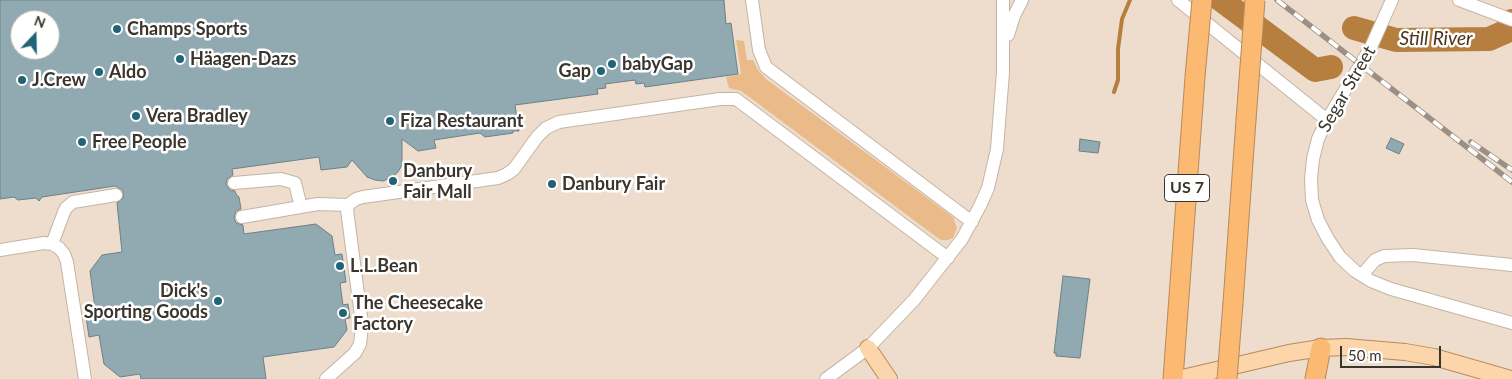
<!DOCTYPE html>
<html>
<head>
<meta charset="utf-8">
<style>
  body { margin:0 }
  #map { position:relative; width:1512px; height:379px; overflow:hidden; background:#eeddcd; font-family:Lato,sans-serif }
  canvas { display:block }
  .north { position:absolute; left:10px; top:10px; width:50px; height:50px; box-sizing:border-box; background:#fff; border:1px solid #b0aeab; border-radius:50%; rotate:21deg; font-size:14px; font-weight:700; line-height:20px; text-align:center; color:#3a342d }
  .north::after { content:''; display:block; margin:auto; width:18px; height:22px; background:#216477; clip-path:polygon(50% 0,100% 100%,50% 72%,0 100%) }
  .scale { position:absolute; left:1340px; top:346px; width:101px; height:22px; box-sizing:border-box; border:2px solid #3a342d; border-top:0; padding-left:6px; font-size:15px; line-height:18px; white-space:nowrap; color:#3a342d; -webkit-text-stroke:4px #fff; paint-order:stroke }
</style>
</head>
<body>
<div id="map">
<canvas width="1512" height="379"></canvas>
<div class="north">N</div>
<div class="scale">50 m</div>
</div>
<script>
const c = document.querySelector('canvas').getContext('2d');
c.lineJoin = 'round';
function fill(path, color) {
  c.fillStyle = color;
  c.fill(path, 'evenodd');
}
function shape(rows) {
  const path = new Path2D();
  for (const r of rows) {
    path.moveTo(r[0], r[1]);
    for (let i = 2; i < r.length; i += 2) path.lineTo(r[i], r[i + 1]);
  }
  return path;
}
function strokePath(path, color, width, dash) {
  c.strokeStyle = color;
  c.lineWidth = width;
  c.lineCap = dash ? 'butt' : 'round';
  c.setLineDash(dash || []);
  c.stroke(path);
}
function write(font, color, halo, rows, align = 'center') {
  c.font = font + ' Lato,sans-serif';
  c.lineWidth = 5;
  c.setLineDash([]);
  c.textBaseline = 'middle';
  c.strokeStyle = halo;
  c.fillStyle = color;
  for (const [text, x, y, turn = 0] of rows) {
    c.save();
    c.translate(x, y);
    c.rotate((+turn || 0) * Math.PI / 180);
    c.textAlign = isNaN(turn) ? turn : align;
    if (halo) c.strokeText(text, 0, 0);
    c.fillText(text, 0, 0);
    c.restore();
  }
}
fill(shape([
  [736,40,744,41,747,60,753,60,758,70,766,79,953,217,957,228,953,238,948,240,941,240,935,236,752,99,741,91,729,88,726,77,741,74]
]), '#eaba89');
strokePath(shape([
  [1114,92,1118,80,1118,49,1122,19,1130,0]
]), '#b67e3f', 4);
strokePath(shape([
  [1221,0,1315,70,1331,67],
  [1354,28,1396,40,1489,39,1505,32,1512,21]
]), '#b67e3f', 24);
const building = shape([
  [0,0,724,0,726,24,731,23,738,74,645,87,644,83,636,84,635,80,605,84,606,88,597,89,598,94,515,105,519,131,513,131,513,133,485,137,480,133,434,140,436,148,418,151,402,139,402,165,398,172,391,178,383,181,375,180,367,177,352,160,347,167,321,170,319,157,232,169,233,175,227,179,226,184,230,190,235,191,236,194,239,197,241,209,236,211,234,218,236,223,243,225,244,234,316,224,332,236,335,255,342,254,346,282,340,283,343,305,348,304,350,318,345,319,347,330,334,347,263,357,266,379,141,379,140,374,120,377,104,364,99,335,89,337,85,310,95,308,90,271,102,255,122,252,117,203,123,198,123,190,115,186,42,197,39,201,36,198,18,200,14,197,0,199,0,0],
  [20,20,50,20,50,50,20,50,20,20],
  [1391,138,1404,144,1399,154,1386,148,1391,138],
  [1080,139,1100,142,1098,153,1079,151,1080,139],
  [1063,276,1090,279,1080,358,1056,356,1056,353,1054,353,1063,276]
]);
fill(building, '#91a9b1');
strokePath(building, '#6a8188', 1);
const minor = shape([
  [752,0,759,50,766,67,972,222],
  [1178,0,1327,120],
  [1392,0,1371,47,1327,120,1318,139,1313,159,1311,179,1312,200,1318,220,1328,239,1340,257,1355,271,1371,281,1391,289,1512,323],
  [1459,0,1512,20],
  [1008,35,1014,16,1022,0],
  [234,183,281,179,295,183,301,207],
  [242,217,318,204,348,205],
  [52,244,64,212,66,208,73,202,116,195],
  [0,250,44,243,52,244,59,248,64,254,67,262,85,379],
  [1362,275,1375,260,1384,256,1413,255,1512,265],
  [326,379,355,353,360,344,361,335,362,324,347,210,348,205,356,199,363,197,498,178,507,174,514,169,537,137,546,128,559,122,720,99,736,99,948,258],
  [826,379,868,348,914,300,962,239,980,206,988,188,997,149,1003,72,1003,0]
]);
const major = shape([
  [868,348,889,379],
  [1178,379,1289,353,1321,348,1346,347,1405,352,1434,357,1511,379]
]);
const highway = shape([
  [1233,303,1246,120],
  [1173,379,1195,77],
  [1315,379,1321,348]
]);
strokePath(minor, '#c4b4a4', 14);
strokePath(major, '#b78a5a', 18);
strokePath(highway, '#b78a5a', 21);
strokePath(minor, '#fff', 12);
strokePath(major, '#fdd5aa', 16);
strokePath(highway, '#fbb972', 19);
const rail = shape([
  [1277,0,1512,182],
  [1471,142,1512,170]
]);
strokePath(rail, '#9c9084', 5.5);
strokePath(rail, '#fff', 4, [11]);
const highwayBridge = shape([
  [1195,77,1202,0],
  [1246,120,1255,0],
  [1227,379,1233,303]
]);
strokePath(highwayBridge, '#b78a5a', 21, []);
strokePath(highwayBridge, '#fbb972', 19);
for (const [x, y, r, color] of [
  [117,29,5,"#216477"],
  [180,59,5,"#216477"],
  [612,64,5,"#216477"],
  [601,71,5,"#216477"],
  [99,72,5,"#216477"],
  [22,80,5,"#216477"],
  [136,116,5,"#216477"],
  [390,121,5,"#216477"],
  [82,142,5,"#216477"],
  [393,181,5,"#216477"],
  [552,184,5,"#216477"],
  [340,266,5,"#216477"],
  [218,301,5,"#216477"],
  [343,313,5,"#216477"]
]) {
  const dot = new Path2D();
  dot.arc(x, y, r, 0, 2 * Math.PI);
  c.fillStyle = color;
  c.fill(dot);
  strokePath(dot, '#fff', 2);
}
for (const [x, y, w] of [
  [1187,188,45]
]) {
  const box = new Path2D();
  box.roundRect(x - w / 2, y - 13.5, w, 27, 4);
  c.fillStyle = '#fff';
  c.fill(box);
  strokePath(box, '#3a342d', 1);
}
write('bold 16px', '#3a342d', null, [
  ["US 7",1187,188]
]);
write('bold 18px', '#3a342d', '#fff', [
  ["Champs Sports",127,29],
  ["Häagen-Dazs",190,59],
  ["babyGap",622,64],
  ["Gap",591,71,"right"],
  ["Aldo",109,72],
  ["J.Crew",32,80],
  ["Vera Bradley",146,116],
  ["Fiza Restaurant",400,121],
  ["Free People",92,142],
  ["Danbury",403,171],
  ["Fair Mall",403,192],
  ["Danbury Fair",562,184],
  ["L.L.Bean",350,266],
  ["Dick's",208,291,"right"],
  ["Sporting Goods",208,312,"right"],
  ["The Cheesecake",353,303],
  ["Factory",353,324]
], 'left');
write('18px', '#3a342d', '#fff', [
  ["Segar Street",1347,89,-60]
]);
write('italic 19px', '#4a3216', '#fff', [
  ["Still River",1436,39]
]);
</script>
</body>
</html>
